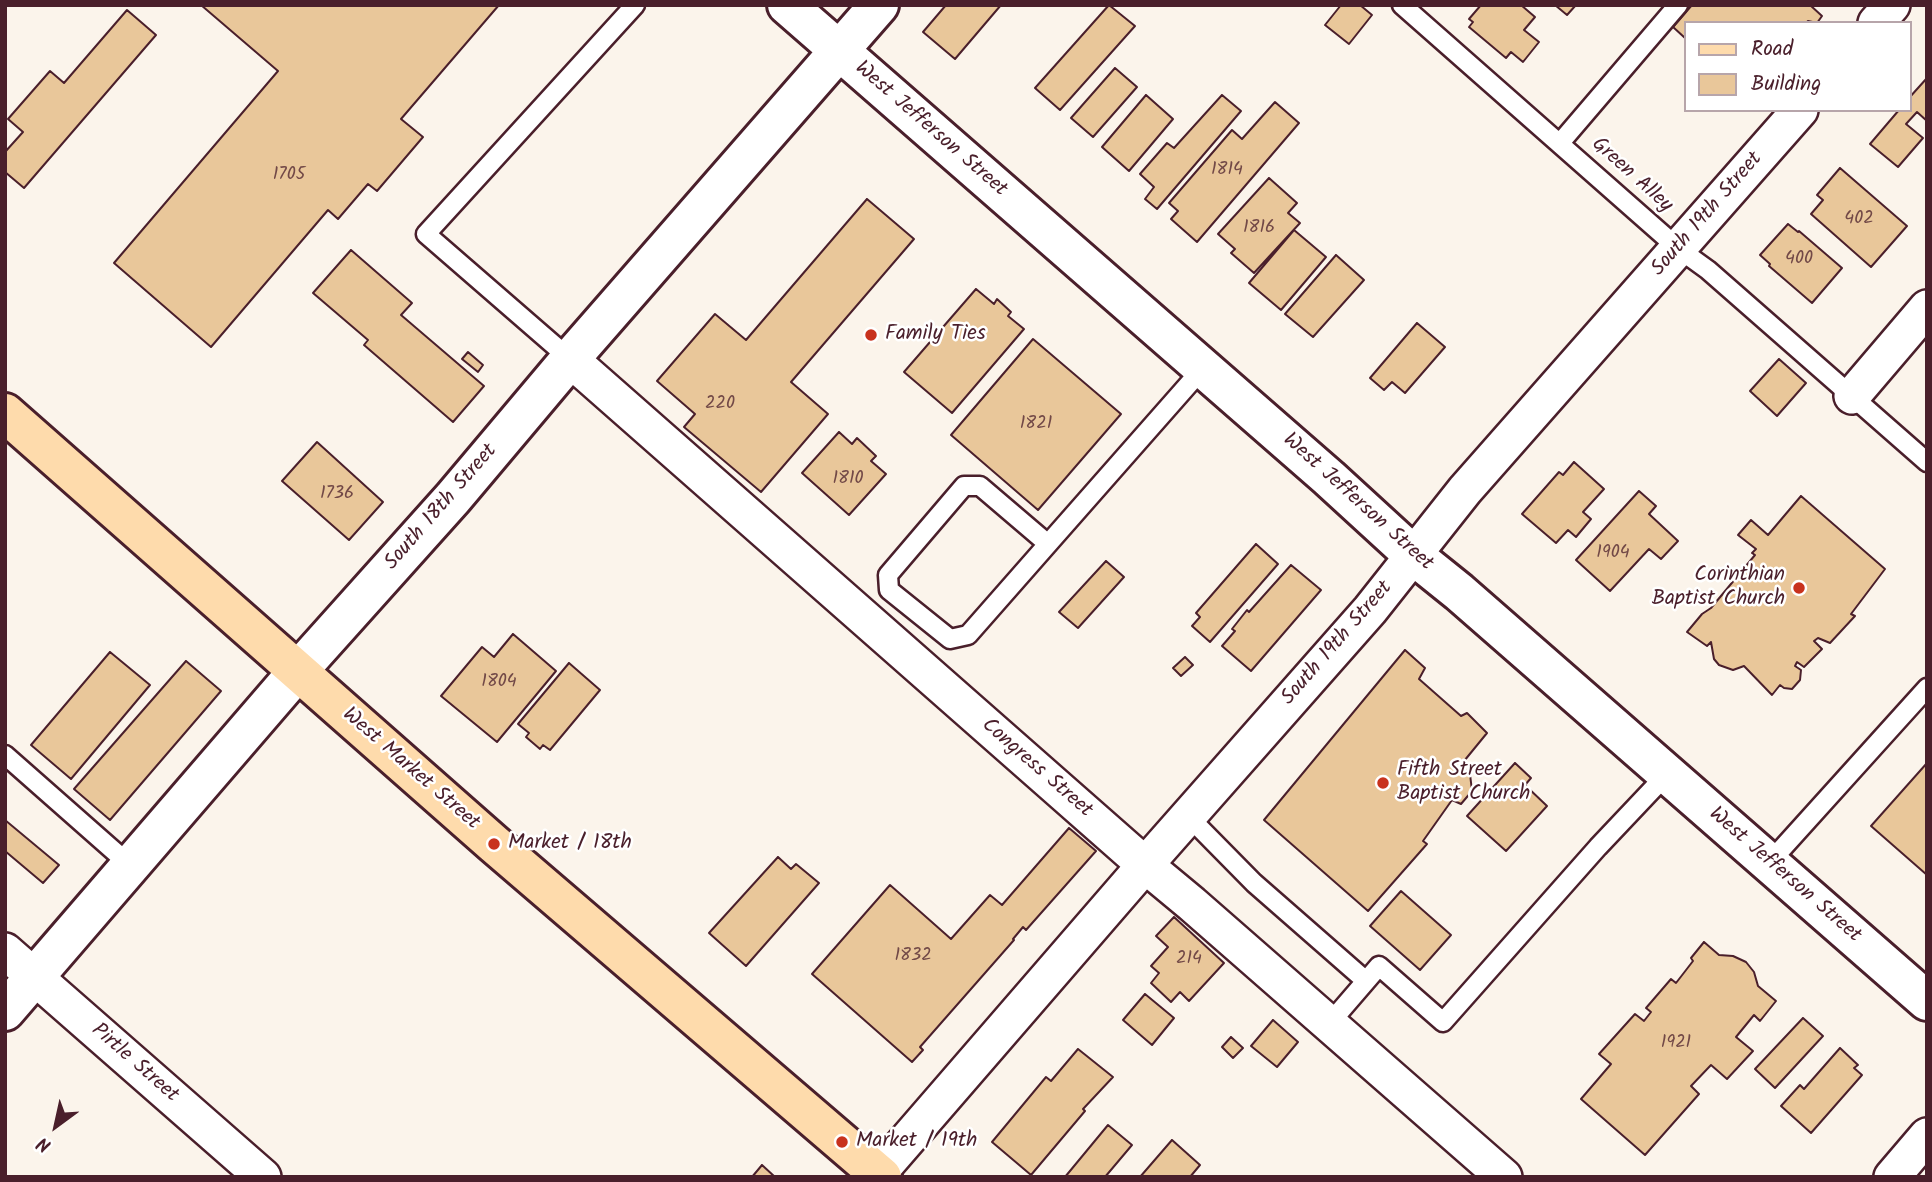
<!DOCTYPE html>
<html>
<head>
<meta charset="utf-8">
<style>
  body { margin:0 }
  #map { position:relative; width:1932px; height:1182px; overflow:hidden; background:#fbf4eb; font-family:Kalam,sans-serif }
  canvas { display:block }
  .frame { position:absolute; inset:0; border:7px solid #4a1f2b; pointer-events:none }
  .legend { position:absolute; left:1684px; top:21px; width:228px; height:91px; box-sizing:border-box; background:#fff; border:2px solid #b7a5aa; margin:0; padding:9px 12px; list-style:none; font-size:21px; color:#4a1f2b }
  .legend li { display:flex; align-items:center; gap:14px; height:35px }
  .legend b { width:35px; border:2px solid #b7a5aa }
  .north { position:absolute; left:21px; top:1091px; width:70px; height:70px; -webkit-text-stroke:5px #fff; paint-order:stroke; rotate:213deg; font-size:19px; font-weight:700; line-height:28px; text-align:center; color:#4a1f2b }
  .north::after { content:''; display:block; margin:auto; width:24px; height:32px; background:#4a1f2b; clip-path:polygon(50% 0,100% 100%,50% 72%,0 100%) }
</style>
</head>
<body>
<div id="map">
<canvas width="1932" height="1182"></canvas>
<div class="frame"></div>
<ul class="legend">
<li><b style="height:9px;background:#fedbac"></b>Road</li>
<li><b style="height:19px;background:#e9c79a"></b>Building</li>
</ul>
<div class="north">N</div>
</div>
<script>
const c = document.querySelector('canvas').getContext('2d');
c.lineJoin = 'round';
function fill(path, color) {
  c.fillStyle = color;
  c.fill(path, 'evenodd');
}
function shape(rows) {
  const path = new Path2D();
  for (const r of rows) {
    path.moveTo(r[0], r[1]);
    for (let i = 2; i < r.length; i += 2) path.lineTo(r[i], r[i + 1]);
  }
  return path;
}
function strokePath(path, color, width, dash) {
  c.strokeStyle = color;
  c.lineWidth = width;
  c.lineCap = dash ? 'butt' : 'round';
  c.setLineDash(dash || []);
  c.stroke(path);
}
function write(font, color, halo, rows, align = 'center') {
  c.font = font + ' Kalam,sans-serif';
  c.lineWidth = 5;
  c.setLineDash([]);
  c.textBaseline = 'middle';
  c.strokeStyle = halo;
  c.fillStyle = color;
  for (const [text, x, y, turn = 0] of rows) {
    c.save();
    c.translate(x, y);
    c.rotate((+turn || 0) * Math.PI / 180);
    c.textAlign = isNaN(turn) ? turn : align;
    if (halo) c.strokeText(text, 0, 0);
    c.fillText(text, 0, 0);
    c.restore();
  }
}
const building = shape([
  [201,5,499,5,401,119,423,137,377,191,368,184,338,219,328,210,211,347,114,263,278,71,201,5],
  [946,5,1001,5,955,59,923,32,946,5],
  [1109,5,1135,26,1060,110,1035,88,1109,5],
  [1341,5,1360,5,1372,15,1349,44,1325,25,1341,5],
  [1481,5,1521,5,1535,17,1524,30,1539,42,1523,62,1511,52,1506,58,1469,27,1473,22,1469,19,1481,5],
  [1555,5,1576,5,1567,15,1555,5],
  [1692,5,1810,5,1822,16,1817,23,1808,21,1806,23,1685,23,1685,38,1673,27,1692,5],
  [127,10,156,35,24,188,5,172,5,152,23,132,8,119,50,71,64,83,127,10],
  [1115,68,1137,87,1093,137,1071,118,1115,68],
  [1927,78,1927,121,1917,112,1906,124,1923,138,1898,167,1870,144,1899,110,1909,110,1909,98,1927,78],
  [1146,95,1173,119,1129,171,1102,147,1146,95],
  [1222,95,1241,111,1157,209,1145,199,1154,187,1140,174,1167,143,1174,148,1222,95],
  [1275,102,1299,123,1197,242,1171,219,1178,211,1169,203,1232,130,1242,139,1275,102],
  [1840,168,1907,226,1871,267,1811,214,1823,200,1817,195,1840,168],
  [1269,178,1297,203,1288,213,1300,223,1254,273,1231,253,1235,249,1218,234,1269,178],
  [867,199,914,239,791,382,828,414,761,492,684,427,695,414,657,381,715,314,746,340,867,199],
  [1788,224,1798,232,1799,231,1842,268,1812,303,1769,266,1770,264,1760,255,1788,224],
  [1294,230,1326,257,1281,310,1249,283,1294,230],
  [351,250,412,303,401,315,484,386,453,422,364,345,368,340,313,293,351,250],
  [1336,255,1364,280,1313,337,1285,314,1336,255],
  [976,289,994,304,997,299,1011,312,1008,316,1024,329,952,413,904,372,976,289],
  [1417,323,1445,347,1405,393,1392,382,1384,390,1370,378,1417,323],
  [1033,339,1121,414,1038,510,951,435,1033,339],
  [468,352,483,365,478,372,462,359,468,352],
  [1779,359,1806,383,1777,416,1750,391,1779,359],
  [839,432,852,444,857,438,876,456,871,461,886,474,849,515,802,473,839,432],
  [317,442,383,502,349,540,282,481,317,442],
  [1574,462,1604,489,1583,512,1591,519,1576,537,1568,530,1556,543,1522,514,1559,472,1563,475,1574,462],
  [1639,491,1656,506,1649,514,1678,541,1661,559,1649,549,1610,591,1576,560,1639,491],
  [1801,496,1885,569,1851,614,1855,616,1830,643,1818,638,1814,641,1822,649,1804,667,1797,662,1795,666,1801,670,1800,680,1792,689,1784,688,1780,685,1772,695,1744,666,1733,670,1719,665,1714,659,1711,642,1707,646,1687,632,1702,614,1711,608,1755,555,1752,553,1756,549,1738,535,1751,520,1768,535,1801,496],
  [1256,544,1278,564,1210,642,1192,626,1200,617,1196,613,1256,544],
  [1106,561,1124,577,1078,628,1059,612,1106,561],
  [1291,565,1321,590,1251,671,1222,646,1235,631,1232,629,1247,610,1249,612,1291,565],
  [513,634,556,671,497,742,441,696,482,647,494,657,513,634],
  [1405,650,1425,668,1419,679,1461,716,1467,713,1487,733,1460,766,1470,774,1472,791,1461,804,1452,800,1423,841,1427,844,1368,911,1264,820,1405,650],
  [110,652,150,685,71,779,31,745,110,652],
  [1185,657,1193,665,1181,676,1173,668,1185,657],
  [186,661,221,691,110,820,74,789,186,661],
  [569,663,600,690,550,750,543,745,540,749,526,737,529,733,518,724,569,663],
  [1515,763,1531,778,1525,785,1547,806,1506,851,1467,816,1515,763],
  [1927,763,1927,875,1871,826,1927,763],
  [5,820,59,865,43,883,5,851,5,820],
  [1069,828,1096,851,1026,930,1023,927,1013,939,1014,940,920,1047,923,1050,912,1062,812,974,890,885,951,939,990,895,1002,905,1069,828],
  [778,857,791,869,796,864,819,883,746,966,709,933,778,857],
  [1401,891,1451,935,1420,970,1370,926,1401,891],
  [1174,917,1224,963,1189,1001,1180,992,1171,1002,1151,983,1159,973,1151,966,1168,947,1156,936,1174,917],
  [1704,942,1719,955,1733,956,1746,962,1754,972,1758,986,1776,1001,1760,1021,1754,1015,1736,1037,1753,1051,1727,1079,1711,1065,1691,1086,1699,1094,1645,1155,1581,1099,1611,1064,1599,1054,1635,1014,1644,1021,1651,1012,1646,1008,1671,979,1676,983,1693,961,1691,958,1704,942],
  [1145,994,1174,1018,1152,1045,1123,1020,1145,994],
  [1803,1018,1823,1036,1775,1088,1755,1069,1803,1018],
  [1273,1020,1298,1042,1277,1067,1251,1046,1273,1020],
  [1231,1037,1243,1048,1233,1058,1222,1047,1231,1037],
  [1840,1048,1858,1065,1854,1068,1862,1075,1811,1133,1781,1106,1800,1085,1804,1089,1840,1048],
  [1078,1049,1113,1077,1083,1109,1085,1111,1031,1175,992,1142,1046,1077,1051,1081,1078,1049],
  [1108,1125,1132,1145,1105,1177,1065,1177,1108,1125],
  [1172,1140,1200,1165,1190,1177,1140,1177,1172,1140],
  [762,1165,775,1177,752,1177,762,1165]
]);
fill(building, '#e9c79a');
strokePath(building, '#4a1f2b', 2);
const lane = shape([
  [1402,5,1679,249,1708,270,1927,462],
  [1560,143,1678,5],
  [570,359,426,234,635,5],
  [1048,544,980,486,964,486,888,575,889,590,950,639,968,635,1048,544,1203,368],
  [5,755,131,866],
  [1188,816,1254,883,1366,981],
  [1769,863,1927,688],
  [1329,1024,1379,966,1443,1022,1598,847,1667,774]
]);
const street = shape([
  [1876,23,1892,5],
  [570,359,1145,865,1192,904,1504,1177],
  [1852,396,1927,308],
  [5,951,263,1177],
  [875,1177,1145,865,1370,610,1465,490,1800,110],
  [1892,1177,1927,1136]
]);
const secondary = shape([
  [787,5,1329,478,1413,555,1459,592,1927,1001],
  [5,1011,298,671,453,498,570,359,879,5]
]);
const primary = shape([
  [5,413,494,844,882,1177]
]);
strokePath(lane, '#4a1f2b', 23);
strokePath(street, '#4a1f2b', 40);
strokePath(secondary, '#4a1f2b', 44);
strokePath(primary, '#4a1f2b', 44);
strokePath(lane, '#fff', 18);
strokePath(street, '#fff', 35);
strokePath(secondary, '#fff', 38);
strokePath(primary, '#fedbac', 38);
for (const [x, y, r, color] of [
  [871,335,7,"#c8321e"],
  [1799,588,7,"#c8321e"],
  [1383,783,7,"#c8321e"],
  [494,844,7,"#c8321e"],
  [842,1142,7,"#c8321e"]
]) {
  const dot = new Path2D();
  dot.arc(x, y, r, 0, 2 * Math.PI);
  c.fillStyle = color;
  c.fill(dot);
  strokePath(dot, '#fff', 2.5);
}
write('18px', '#724947', null, [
  ["1814",1227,171],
  ["1705",289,176],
  ["402",1859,220],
  ["1816",1259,229],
  ["400",1799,260],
  ["220",720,405],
  ["1821",1036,425],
  ["1810",848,480],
  ["1736",337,495],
  ["1904",1613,554],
  ["1804",499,683],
  ["1832",913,957],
  ["214",1189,960],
  ["1921",1676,1044]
]);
write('21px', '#4a1f2b', '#fff', [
  ["West Jefferson Street",930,130,41],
  ["Green Alley",1631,176,42],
  ["South 19th Street",1708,215,-49],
  ["West Jefferson Street",1357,503,42],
  ["South 18th Street",442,508,-49],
  ["South 19th Street",1338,644,-49],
  ["Congress Street",1036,769,41],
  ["West Market Street",410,770,41],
  ["West Jefferson Street",1784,876,41],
  ["Pirtle Street",134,1064,41]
]);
write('21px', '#4a1f2b', '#fff', [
  ["Family Ties",885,335],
  ["Corinthian",1785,576,"right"],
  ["Baptist Church",1785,600,"right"],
  ["Fifth Street",1397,771],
  ["Baptist Church",1397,795],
  ["Market / 18th",508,844],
  ["Market / 19th",856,1142]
], 'left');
</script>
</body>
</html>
